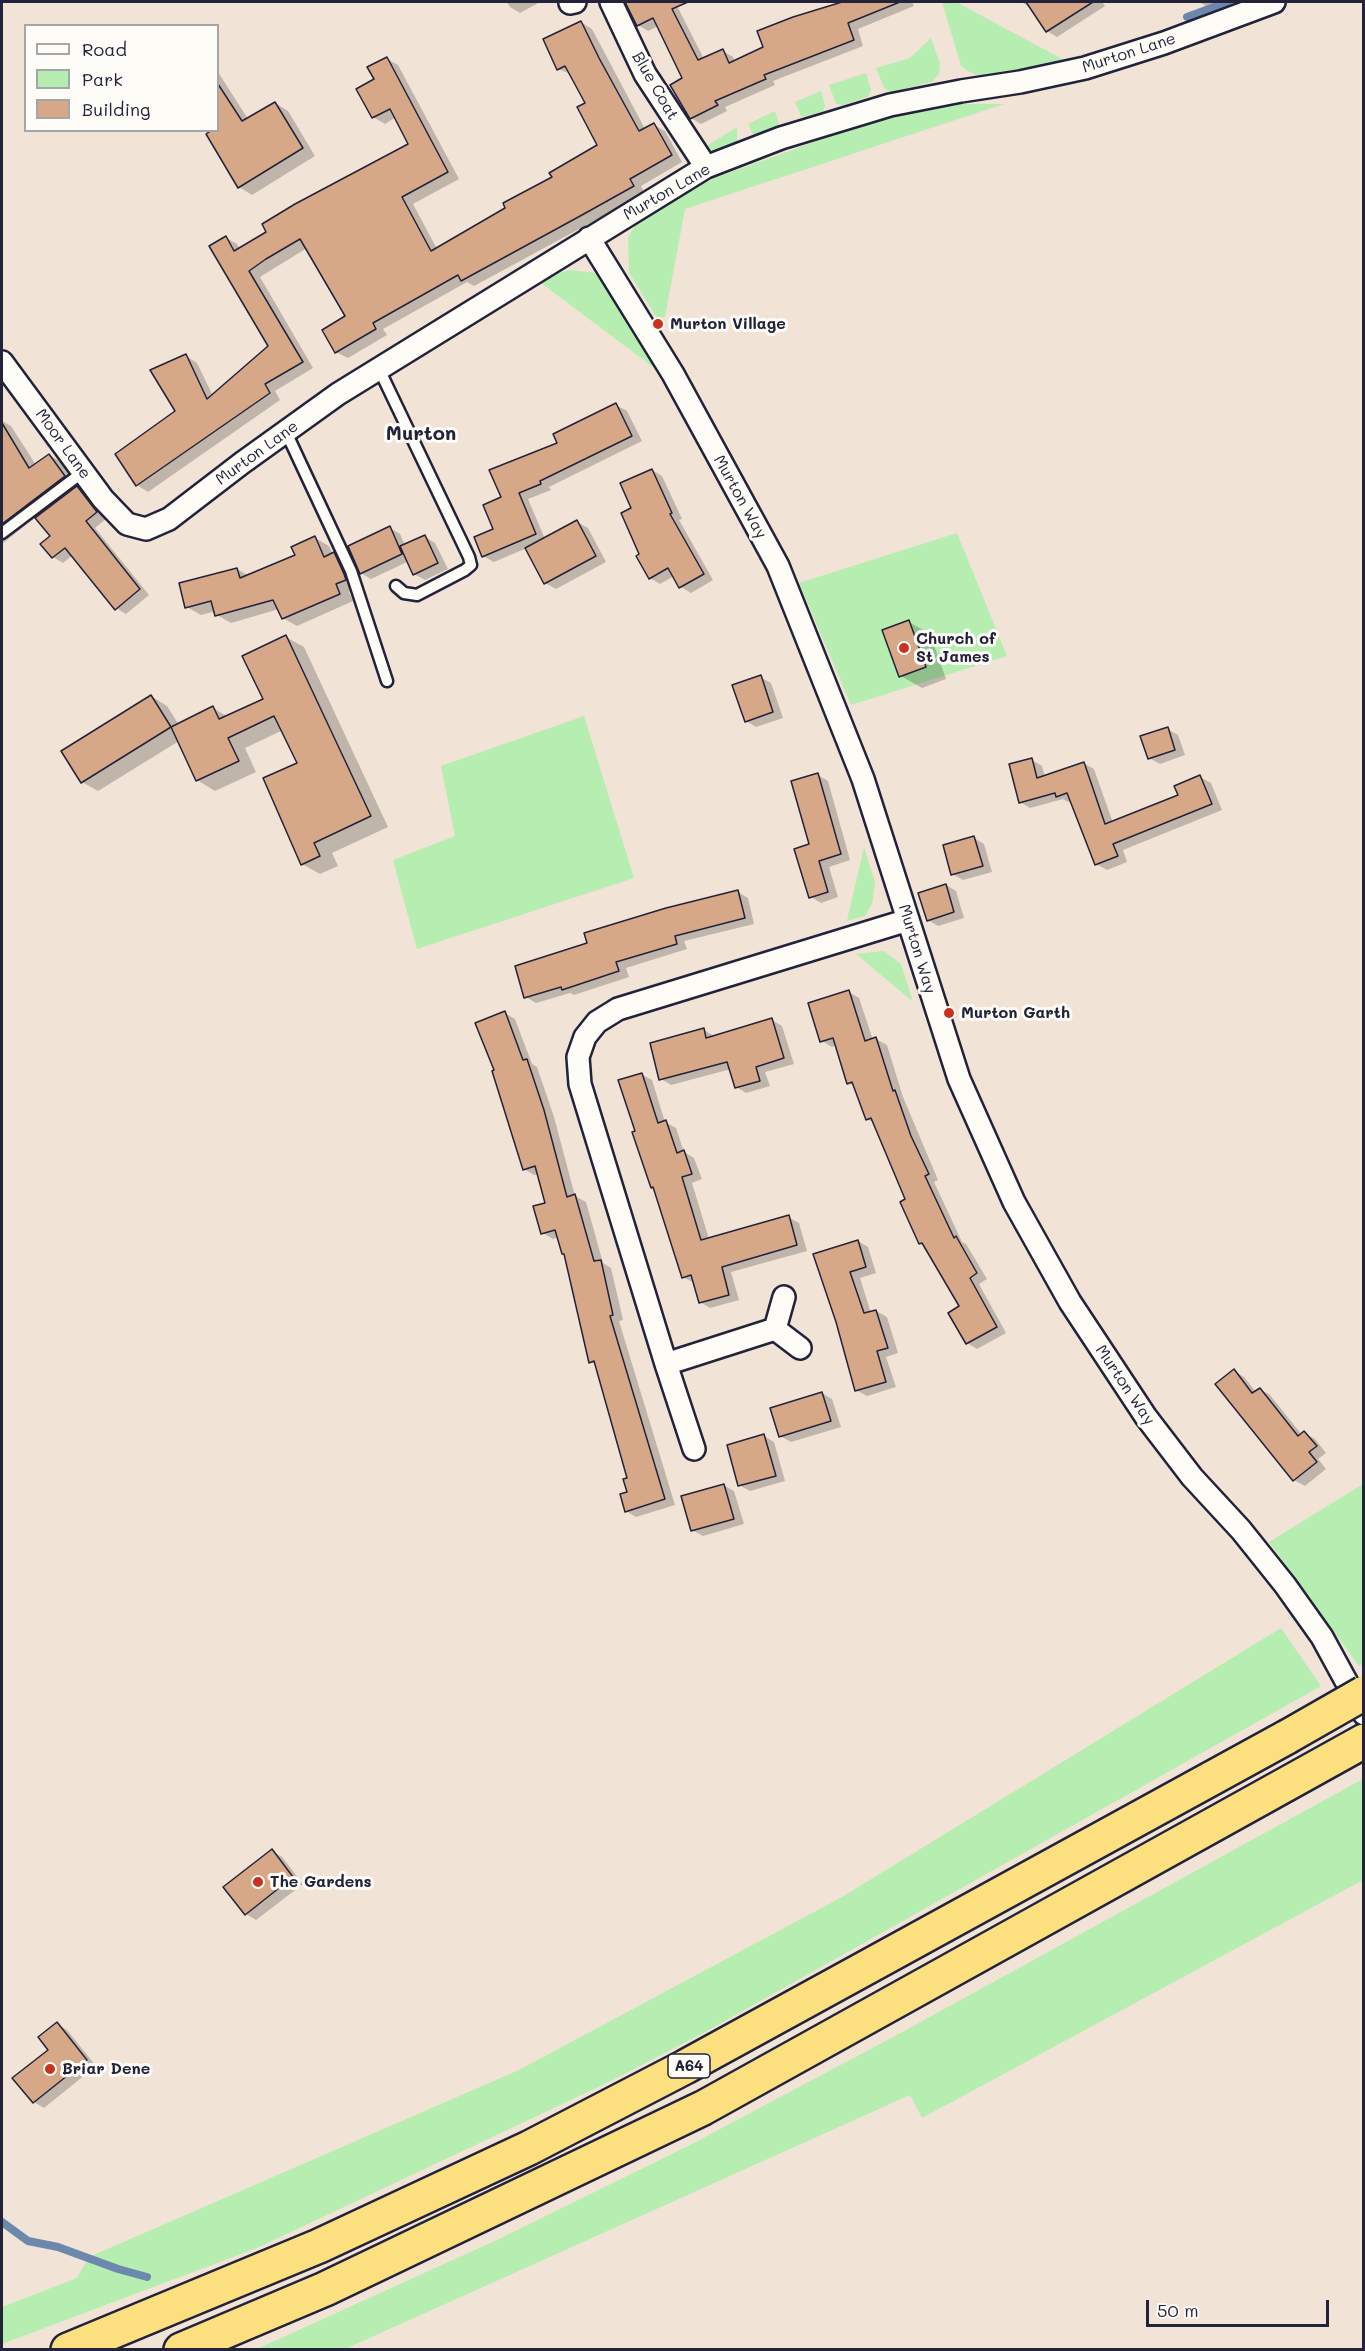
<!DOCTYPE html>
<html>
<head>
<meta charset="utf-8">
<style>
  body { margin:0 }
  #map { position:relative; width:1365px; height:2351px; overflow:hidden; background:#f1e3d5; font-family:Mali,sans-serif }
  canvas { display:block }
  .frame { position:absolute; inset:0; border:3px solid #22223b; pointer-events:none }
  .legend { position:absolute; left:24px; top:24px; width:195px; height:108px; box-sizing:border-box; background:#fdfcf7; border:2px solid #a5a5ac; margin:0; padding:8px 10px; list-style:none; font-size:18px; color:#22223b }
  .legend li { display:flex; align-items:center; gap:12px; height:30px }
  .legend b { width:30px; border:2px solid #a5a5ac }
  .scale { position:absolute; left:1146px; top:2300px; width:183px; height:27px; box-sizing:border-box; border:3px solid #22223b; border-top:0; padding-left:8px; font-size:18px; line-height:21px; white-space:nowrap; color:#22223b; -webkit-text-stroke:4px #fdfcf7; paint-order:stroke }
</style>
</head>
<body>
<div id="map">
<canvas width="1365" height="2351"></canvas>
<div class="frame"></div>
<ul class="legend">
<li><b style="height:8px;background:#fdfcf7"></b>Road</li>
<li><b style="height:16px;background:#b6eeb1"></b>Park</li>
<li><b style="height:16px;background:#d6a887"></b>Building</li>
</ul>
<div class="scale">50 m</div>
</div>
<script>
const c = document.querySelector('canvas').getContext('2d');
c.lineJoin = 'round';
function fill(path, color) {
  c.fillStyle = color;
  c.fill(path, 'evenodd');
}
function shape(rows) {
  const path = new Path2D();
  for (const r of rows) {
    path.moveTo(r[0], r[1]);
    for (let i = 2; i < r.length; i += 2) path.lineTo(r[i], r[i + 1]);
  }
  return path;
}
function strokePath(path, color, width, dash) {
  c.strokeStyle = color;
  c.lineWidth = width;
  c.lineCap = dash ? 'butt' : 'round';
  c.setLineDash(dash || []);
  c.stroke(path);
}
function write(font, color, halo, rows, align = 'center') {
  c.font = font + ' Mali,sans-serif';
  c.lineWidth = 6;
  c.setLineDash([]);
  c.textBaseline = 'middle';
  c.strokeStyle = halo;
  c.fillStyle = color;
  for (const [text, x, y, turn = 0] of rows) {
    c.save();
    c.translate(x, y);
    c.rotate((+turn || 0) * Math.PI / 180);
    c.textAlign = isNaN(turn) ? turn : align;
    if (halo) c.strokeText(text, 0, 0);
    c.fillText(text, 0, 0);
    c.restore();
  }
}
fill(shape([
  [942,2,956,2,1064,60,991,75,977,75,968,71,961,66],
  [931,38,940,64,939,74,932,82,891,92,884,88,876,68,910,58],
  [866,73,871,90,868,97,843,105,836,104,829,85],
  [821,91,825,106,823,111,805,117,801,116,795,102],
  [950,104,1004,104,685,209,665,317,657,318,629,273,628,237,637,223,665,203,717,177,817,141,896,116],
  [775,111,780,127,754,136,748,124],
  [737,127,737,145,713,151,705,147],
  [570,270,597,273,615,293,657,370,541,283,557,273],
  [957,533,1007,656,851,705,799,583],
  [584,716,634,878,417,949,393,860,455,836,441,766],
  [864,847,875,882,872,904,865,916,847,921],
  [884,951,901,964,913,1002,856,954],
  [1363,1484,1364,1663,1359,1666,1269,1542],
  [1281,1628,1321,1686,707,2031,613,2080,257,2248,2,2344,2,2307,77,2278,89,2257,519,2070,842,1897],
  [1363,1779,1363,1880,922,2118,910,2095,345,2349,257,2349,499,2239,690,2145,895,2036]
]), '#b6eeb1');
fill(shape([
  [507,2,540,2,520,13,510,7],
  [626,2,675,2,704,59,723,51,733,57,735,62,765,48,759,32,847,2,912,2,914,6,858,29,863,46,773,81,775,85,725,107,727,111,701,124,691,118,684,79,658,26,648,31,638,25],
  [1021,2,1102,2,1105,6,1057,37,1047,31,1032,8],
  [1200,2,1243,2,1216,13],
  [581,22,592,29,645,129,654,125,665,131,682,162,641,186,644,192,594,221,474,286,467,282,383,329,387,335,348,358,336,352,347,317,307,248,260,277,313,368,275,391,280,400,148,492,137,485,177,411,186,356,197,363,213,396,270,346,226,238,237,244,240,250,410,144,396,117,385,124,373,117,358,89,376,79,387,59,398,65,459,179,413,204,437,249,507,208,599,146,587,103,571,74,558,69],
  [218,72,248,119,275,103,288,111,315,156,252,195,239,187,205,130,218,130],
  [616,405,627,411,642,441,549,487,551,490,528,499,545,539,577,522,588,528,606,562,556,589,545,583,527,548,494,562,483,556,495,530,503,498,559,443],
  [2,421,11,426,36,465,49,455,63,463,78,484,75,487,87,494,107,518,95,528,149,595,126,614,116,608,73,555,63,563,53,557,52,536,36,517,2,544],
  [652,470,662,476,682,519,679,520,713,580,691,593,681,587,674,576,660,584,650,578,641,554,633,509],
  [390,528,400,534,405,545,425,537,435,543,448,569,425,580,414,574,409,561,371,579,361,573],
  [315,538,329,546,333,555,348,562,359,588,349,592,353,601,297,626,283,618,279,609,231,623,217,615,216,611,201,615,187,607,237,569,249,576,297,556],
  [909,622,930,634,946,679,922,688,901,676],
  [286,637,304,647,388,827,332,853,338,866,320,874,302,864,299,763,283,730,245,748,256,772,215,791,197,780,179,741,98,791,82,782,151,696,167,706,179,725,213,708,228,717,265,700],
  [760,677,771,683,783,718,756,727,746,721],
  [1167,729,1178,735,1185,755,1160,764,1149,758],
  [1032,760,1042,766,1045,777,1083,763,1094,769,1113,823,1180,796,1200,777,1211,783,1222,810,1123,850,1127,862,1107,870,1096,864,1072,801,1068,802,1063,799,1030,808,1020,802],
  [818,775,828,781,850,860,829,867,838,897,821,903,811,897,811,845],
  [974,838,984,844,992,872,963,880,952,874],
  [946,885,956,891,964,918,938,926,928,920],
  [738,892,748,898,754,924,684,941,687,949,626,968,629,977,574,995,570,993,536,1003,526,997,589,944],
  [849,992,859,998,873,1040,876,1039,887,1045,903,1097,938,1180,934,1182,962,1242,966,1244,987,1279,979,1284,1006,1333,977,1349,967,1343,962,1307,927,1247,920,1243,907,1200,874,1123,867,1119,856,1087,848,1083,837,1045,832,1047,822,1041],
  [505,1013,515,1019,532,1064,537,1067,554,1117,575,1196,586,1202,603,1263,611,1268,623,1320,619,1321,675,1505,636,1517,626,1511,629,1479,596,1365,591,1362,566,1255,559,1237,553,1239,543,1233,547,1204,539,1174,534,1175,524,1169],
  [772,1020,782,1026,794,1064,765,1072,770,1086,746,1093,736,1087,731,1069,671,1085,661,1079,704,1030,714,1036],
  [641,1074,652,1080,665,1122,676,1128,684,1152,694,1158,702,1179,692,1183,709,1239,788,1217,799,1223,807,1251,731,1272,739,1300,710,1308,700,1302,694,1283,683,1277,636,1132],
  [858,1241,868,1247,876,1273,860,1278,871,1313,876,1311,887,1317,898,1353,886,1357,896,1387,867,1396,856,1390,837,1321],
  [1234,1371,1244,1377,1256,1392,1260,1389,1270,1395,1302,1435,1304,1433,1315,1439,1326,1453,1318,1459,1326,1469,1305,1486,1294,1480],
  [822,1393,832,1399,841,1427,791,1442,780,1436],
  [764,1436,774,1442,785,1481,750,1491,739,1485],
  [723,1485,734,1491,744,1524,703,1536,692,1530],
  [272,1851,282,1857,303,1884,256,1920,246,1914],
  [57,2024,67,2030,96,2066,44,2108,34,2102]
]), '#0003');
strokePath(shape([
  [1187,17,1228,2],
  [2,2222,28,2241,58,2247,118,2269,147,2277]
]), '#6c89ad', 8);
const building = shape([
  [625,2,688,2,672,9,698,60,723,49,729,63,763,47,757,31,793,17,842,2,900,2,848,23,854,40,764,75,766,79,715,101,718,105,690,119,670,85,682,78,653,18,637,26,625,2],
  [1026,2,1093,2,1046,32,1026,2],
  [581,21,599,58,639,131,654,123,672,155,630,179,634,186,582,215,461,281,458,275,373,323,376,329,335,353,322,330,345,316,300,239,266,259,249,271,303,362,265,384,270,393,136,486,115,454,175,411,150,370,186,354,207,399,268,346,209,246,226,236,234,251,266,232,262,224,295,204,408,144,390,109,372,118,356,89,374,79,367,67,387,57,448,172,402,197,431,251,505,208,503,203,552,177,549,173,597,145,577,107,585,103,565,66,557,70,543,39,581,21],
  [218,84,242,121,275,102,303,148,238,188,206,134,212,130,218,130,218,84],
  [616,403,632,436,540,481,541,484,519,493,536,534,482,557,474,537,493,529,483,505,501,497,489,470,557,443,553,434,616,403],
  [2,423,29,468,49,454,65,476,2,524,2,423],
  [652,469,672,513,670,514,704,574,679,588,668,568,649,579,636,556,639,554,621,513,631,508,620,483,652,469],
  [77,486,97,512,86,521,140,589,115,610,65,548,52,558,40,544,50,536,35,518,77,486],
  [577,520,596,556,544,584,525,548,577,520],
  [390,526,402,554,360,574,348,546,390,526],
  [425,535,438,563,413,575,400,546,425,535],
  [315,536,324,557,334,552,344,574,346,580,336,584,340,594,282,619,273,600,215,616,211,601,185,608,179,583,237,568,240,578,295,555,291,547,315,536],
  [909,620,926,667,899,677,882,630,909,620],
  [286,635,371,816,314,843,320,856,301,865,263,778,297,763,274,716,228,738,239,761,196,781,171,727,213,706,219,719,263,699,242,656,286,635],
  [761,675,773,712,745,722,732,685,761,675],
  [151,695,171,727,81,783,61,751,151,695],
  [1168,727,1175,750,1148,759,1140,736,1168,727],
  [1032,758,1037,778,1084,762,1105,824,1178,795,1174,786,1200,775,1212,804,1113,844,1118,856,1095,865,1067,793,1056,797,1055,793,1019,803,1009,764,1032,758],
  [818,773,841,854,819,861,828,892,809,898,794,849,809,844,791,781,818,773],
  [974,836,983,866,951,875,943,845,974,836],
  [946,884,954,912,927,921,918,893,946,884],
  [738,890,745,918,675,936,677,944,616,962,619,971,562,990,561,987,524,998,515,966,587,943,584,933,666,908,738,890],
  [849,990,865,1041,876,1037,893,1091,895,1090,911,1136,929,1174,925,1176,954,1238,956,1236,977,1273,970,1278,997,1327,966,1344,948,1313,959,1306,922,1243,919,1244,900,1202,905,1199,871,1118,866,1120,852,1082,847,1084,833,1038,820,1042,808,1003,849,990],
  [505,1011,523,1060,527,1059,544,1110,567,1197,575,1194,594,1261,601,1260,613,1315,610,1316,665,1499,625,1512,620,1494,627,1492,623,1479,627,1478,594,1361,589,1363,564,1254,562,1254,555,1230,541,1234,533,1206,545,1203,535,1166,523,1170,492,1071,494,1070,475,1023,505,1011],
  [772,1018,784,1058,756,1067,760,1081,735,1088,727,1062,659,1080,650,1043,704,1028,706,1038,772,1018],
  [642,1073,658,1123,666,1120,677,1153,684,1150,692,1174,682,1177,701,1240,789,1215,797,1245,722,1267,729,1295,699,1303,691,1275,682,1278,653,1187,651,1188,632,1132,635,1131,618,1080,642,1073],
  [858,1240,866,1267,850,1272,864,1313,876,1310,888,1348,877,1351,886,1382,855,1391,836,1322,813,1254,858,1240],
  [1234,1369,1252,1393,1260,1388,1298,1436,1304,1431,1317,1446,1309,1452,1317,1462,1293,1481,1215,1384,1234,1369],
  [822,1392,831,1421,779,1437,770,1408,822,1392],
  [764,1434,776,1476,738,1486,727,1445,764,1434],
  [724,1484,734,1519,691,1531,681,1496,724,1484],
  [272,1849,293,1877,245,1915,223,1887,272,1849],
  [57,2022,87,2060,33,2103,12,2078,48,2050,38,2037,57,2022]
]);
fill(building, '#d6a887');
strokePath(building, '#22223b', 1.5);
const lane = shape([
  [379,369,469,557,471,565,465,570,417,595,404,593,396,586],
  [286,432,351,571,387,681],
  [2,533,83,472]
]);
const street = shape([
  [611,2,645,74,706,167],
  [570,3,575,2],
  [589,238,673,374,778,566,863,779,959,1079,1014,1202,1070,1302,1146,1417,1192,1477,1241,1530,1285,1585,1322,1637,1364,1714],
  [2,362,103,499,127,524,146,529,169,519,242,463,338,394,706,167,781,138,890,105,961,91,1020,82,1085,68,1164,43,1274,2],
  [775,1329,784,1297],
  [800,1348,775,1329,666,1364,580,1084,578,1057,585,1037,597,1022,618,1009,908,920],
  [666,1364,694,1449]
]);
const highway = shape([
  [68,2350,319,2246,529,2148,685,2067,1287,1737],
  [181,2350,325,2289,703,2108,1364,1741]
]);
strokePath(lane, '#22223b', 15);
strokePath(street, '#22223b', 26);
strokePath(highway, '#22223b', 38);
strokePath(lane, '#fdfcf7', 10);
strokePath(street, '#fdfcf7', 21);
strokePath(highway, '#fce080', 33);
const highwayBridge = shape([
  [1287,1737,1364,1693]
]);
strokePath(highwayBridge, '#22223b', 38, []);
strokePath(highwayBridge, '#fce080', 33);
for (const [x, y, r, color] of [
  [658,324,6,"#c8321e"],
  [904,648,6,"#c8321e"],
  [949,1013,6,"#c8321e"],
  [258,1882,6,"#c8321e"],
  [50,2069,6,"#c8321e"]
]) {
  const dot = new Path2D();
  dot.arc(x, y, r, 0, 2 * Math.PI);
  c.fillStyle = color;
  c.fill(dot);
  strokePath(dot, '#fdfcf7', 2);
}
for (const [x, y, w] of [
  [689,2066,42]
]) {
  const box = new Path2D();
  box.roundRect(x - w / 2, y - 12, w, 24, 4.5);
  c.fillStyle = '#fdfcf7';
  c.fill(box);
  strokePath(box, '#22223b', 1.5);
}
write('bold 15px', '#22223b', null, [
  ["A64",689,2066]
]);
write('16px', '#22223b', '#fdfcf7', [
  ["Murton Lane",1129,53,-18],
  ["Blue Coat",655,86,60],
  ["Murton Lane",667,192,-30],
  ["Moor Lane",63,444,54],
  ["Murton Lane",257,453,-36],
  ["Murton Way",740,497,61],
  ["Murton Way",917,949,73],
  ["Murton Way",1125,1385,56]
]);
write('bold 16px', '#22223b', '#fdfcf7', [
  ["Murton Village",670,324],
  ["Church of",916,639],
  ["St James",916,657],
  ["Murton Garth",961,1013],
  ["The Gardens",270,1882],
  ["Briar Dene",62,2069]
], 'left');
write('bold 20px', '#22223b', '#fdfcf7', [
  ["Murton",421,434]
]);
</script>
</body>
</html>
